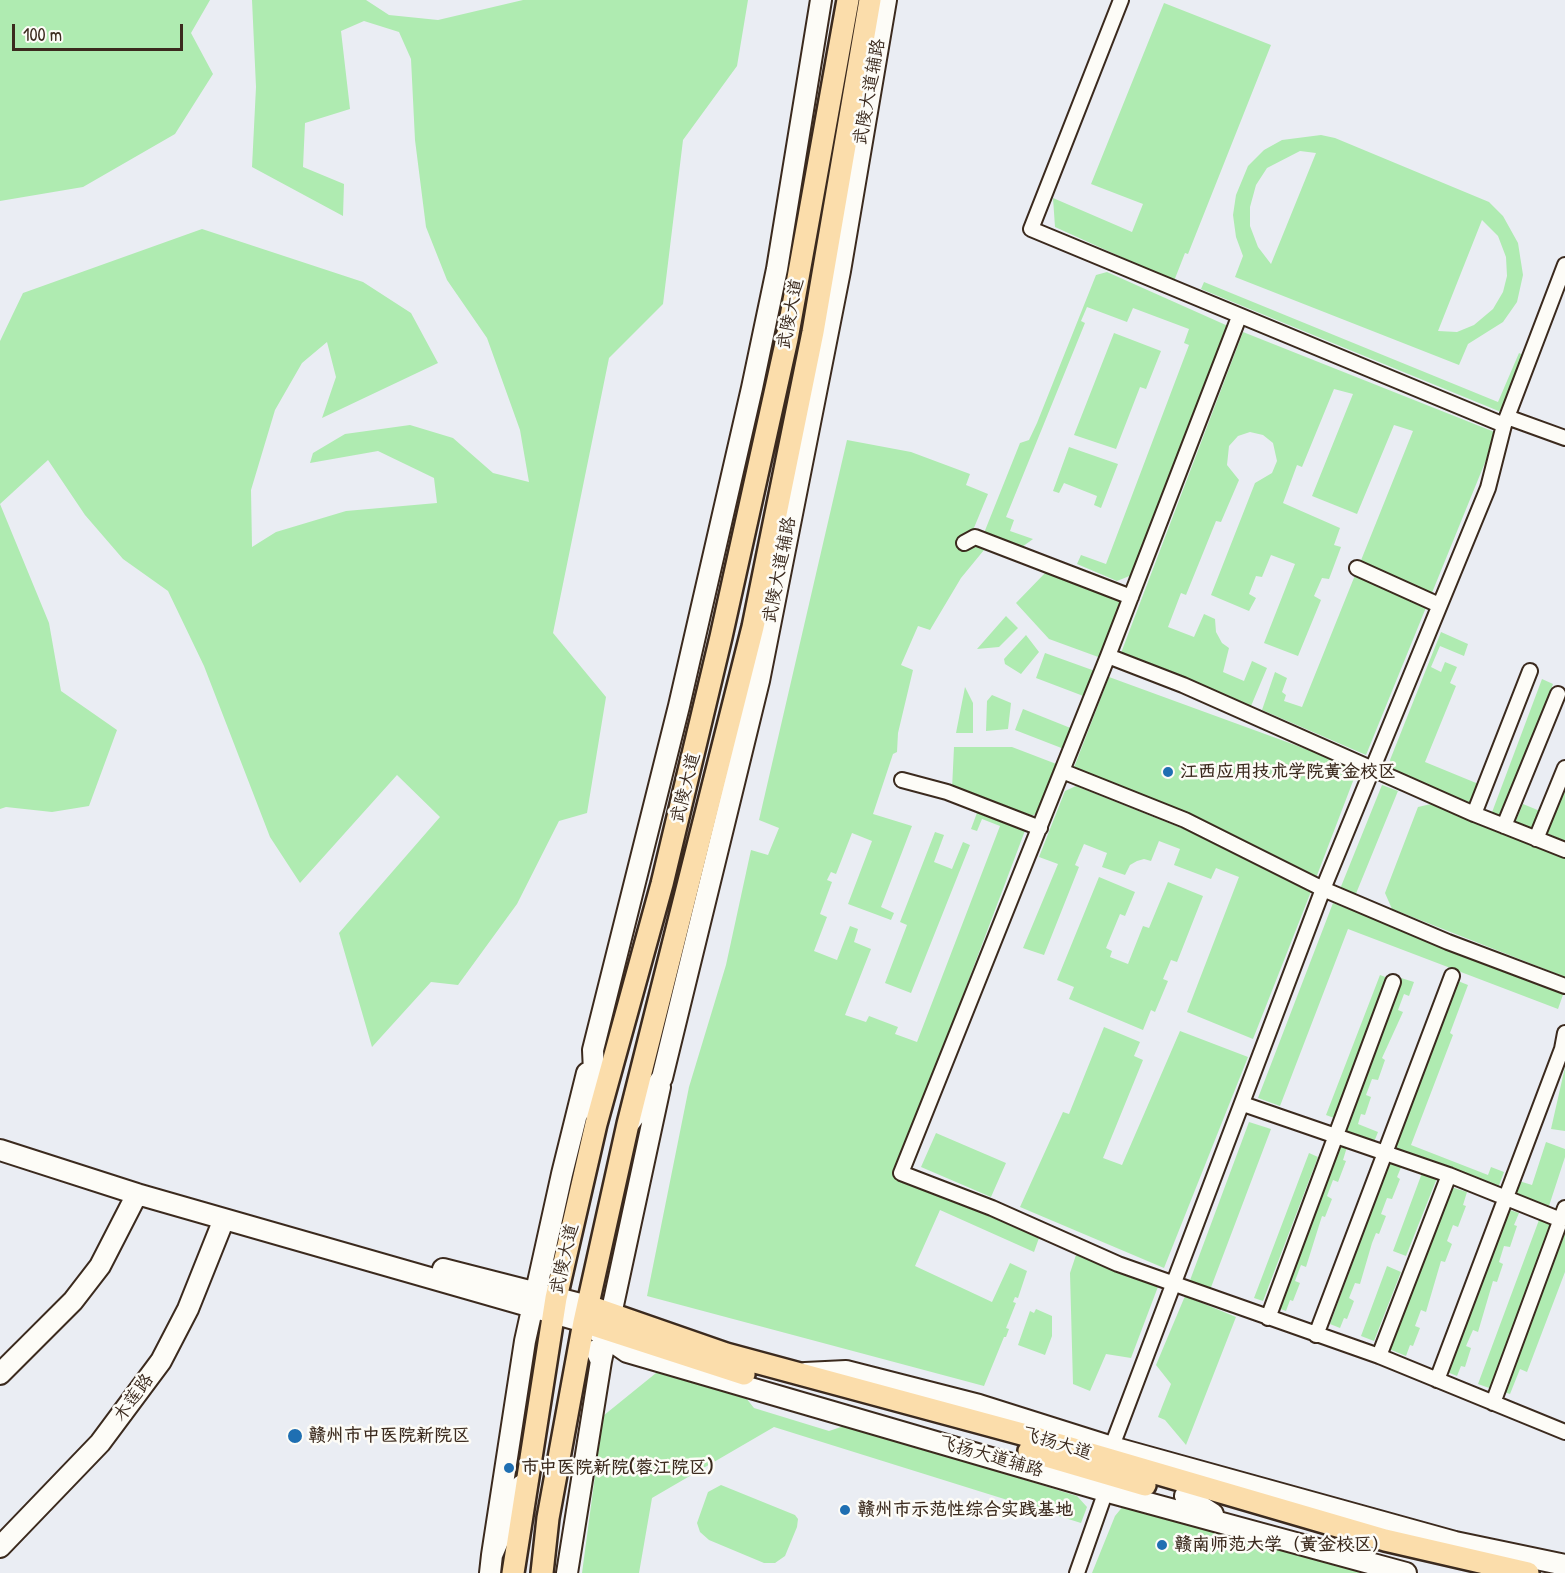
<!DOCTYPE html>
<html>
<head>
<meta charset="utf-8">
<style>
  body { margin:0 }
  #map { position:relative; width:1565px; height:1573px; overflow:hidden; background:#eaedf3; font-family:"Patrick Hand",sans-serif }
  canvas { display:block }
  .scale { position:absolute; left:12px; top:24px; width:171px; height:27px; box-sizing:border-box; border:3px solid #3b2a1e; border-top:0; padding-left:8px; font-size:18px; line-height:21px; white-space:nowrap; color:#3b2a1e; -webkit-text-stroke:4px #fdfcf7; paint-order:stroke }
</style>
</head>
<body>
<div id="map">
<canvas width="1565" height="1573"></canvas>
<div class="scale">100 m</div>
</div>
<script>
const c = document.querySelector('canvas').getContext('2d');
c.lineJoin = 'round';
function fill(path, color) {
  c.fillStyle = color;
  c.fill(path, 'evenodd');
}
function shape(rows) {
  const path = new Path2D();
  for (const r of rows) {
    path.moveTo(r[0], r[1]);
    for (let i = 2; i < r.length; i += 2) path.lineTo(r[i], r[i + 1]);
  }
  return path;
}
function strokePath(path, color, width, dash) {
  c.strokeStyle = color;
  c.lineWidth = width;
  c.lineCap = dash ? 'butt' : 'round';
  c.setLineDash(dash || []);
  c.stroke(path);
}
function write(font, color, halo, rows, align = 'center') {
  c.font = font + ' "Patrick Hand","LXGW WenKai TC",sans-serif';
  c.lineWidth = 5;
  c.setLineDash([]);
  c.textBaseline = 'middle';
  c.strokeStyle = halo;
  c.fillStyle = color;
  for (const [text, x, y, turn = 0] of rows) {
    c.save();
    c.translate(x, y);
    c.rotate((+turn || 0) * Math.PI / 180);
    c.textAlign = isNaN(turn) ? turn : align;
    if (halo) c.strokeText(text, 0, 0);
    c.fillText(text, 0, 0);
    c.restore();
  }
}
fill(shape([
  [0,0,210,0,191,33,213,74,175,134,83,187,0,201],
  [252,0,366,0,389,15,438,20,523,0,748,0,737,66,683,140,663,304,609,358,553,633,606,697,587,813,559,821,517,904,458,985,431,982,372,1047,339,933,440,817,397,775,300,883,270,837,204,666,168,591,123,559,85,515,48,460,0,504,49,623,61,691,117,730,89,806,52,812,6,807,0,809,0,341,23,293,202,229,363,282,411,313,438,363,322,418,336,377,327,342,302,363,275,410,251,490,252,547,276,532,346,511,437,503,434,478,378,451,310,463,313,453,345,434,410,425,453,438,493,473,529,482,520,430,487,338,447,280,426,227,415,140,411,59,399,32,364,21,341,31,350,109,305,123,303,167,344,184,343,216,252,167,256,87],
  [1164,3,1271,45,1188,254,1185,253,1174,281,1055,227,1053,198,1132,232,1143,204,1091,184],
  [1321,135,1335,138,1489,202,1503,216,1518,243,1523,275,1517,302,1503,322,1468,344,1459,365,1235,277,1243,256,1236,237,1233,215,1236,195,1248,166,1264,150,1282,140],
  [1300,151,1316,153,1271,264,1258,247,1250,226,1250,207,1256,185,1267,168],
  [1482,220,1498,236,1506,257,1507,276,1503,292,1493,309,1474,325,1457,332,1438,331],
  [1107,272,1228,326,1132,575,1117,581,1077,564,1081,555,1106,564,1189,345,1184,343,1189,329,1133,308,1127,322,1087,307,1081,321,1085,323,1006,517,1014,520,1010,531,1033,539,1022,547,984,533,1020,443,1029,440,1037,423,1096,275],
  [1204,282,1498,402,1519,353,1525,356,1501,412,1201,289],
  [1243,332,1497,433,1366,755,1262,710,1275,672,1287,678,1282,692,1286,695,1284,701,1302,707,1413,431,1394,425,1357,514,1312,496,1353,394,1334,389,1302,467,1297,465,1283,503,1340,528,1334,545,1341,547,1329,579,1322,578,1314,596,1321,600,1298,656,1264,643,1295,564,1271,555,1262,577,1256,576,1249,594,1256,598,1249,611,1211,595,1255,483,1272,473,1277,461,1273,443,1263,435,1250,432,1238,436,1229,446,1227,465,1239,480,1221,522,1216,521,1186,595,1181,593,1168,627,1194,637,1204,614,1215,619,1216,632,1222,643,1229,648,1223,672,1244,681,1252,661,1267,668,1251,706,1121,653],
  [1114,333,1161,351,1146,389,1140,387,1116,449,1074,435],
  [847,440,911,452,970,474,966,485,988,494,971,535,971,543,984,550,961,578,930,630,918,626,901,665,913,670,898,733,897,752,893,754,873,814,912,826,881,907,894,913,891,920,848,904,872,841,852,833,836,874,831,872,827,880,832,882,820,914,827,917,814,951,837,960,850,926,858,929,854,942,871,949,845,1015,866,1022,869,1016,898,1027,895,1034,917,1042,1000,826,982,819,977,831,971,829,978,810,1026,828,895,1175,1039,1238,1034,1252,940,1210,915,1266,992,1302,1010,1263,1027,1271,1018,1298,1015,1297,1013,1302,1016,1303,1006,1328,1009,1329,1006,1337,1004,1337,984,1386,647,1296,689,1087,726,965,751,850,768,855,779,828,759,820],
  [1069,447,1118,464,1101,508,1094,505,1097,496,1064,483,1059,493,1053,491],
  [1046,572,1122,601,1101,658,1049,639,1016,603],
  [1006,616,1018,628,999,647,977,649],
  [1441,632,1468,644,1464,656,1440,646,1431,667,1441,672,1445,662,1457,667,1450,683,1456,686,1425,762,1481,785,1469,806,1395,775,1390,760],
  [1026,635,1039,652,1021,674,1005,664,1004,659],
  [1045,653,1095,671,1086,697,1036,678],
  [1109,677,1358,768,1316,878,1073,770],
  [1542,679,1553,684,1503,819,1491,815],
  [965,687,973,703,973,733,956,733],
  [992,695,1011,703,1008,729,986,731,987,701],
  [1023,709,1073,729,1064,749,1015,730],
  [954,747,1012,747,1059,765,1038,813,1026,818,952,789],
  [1565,779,1565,841,1544,832],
  [1382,785,1398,791,1355,896,1340,889],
  [1076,786,1239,851,1312,889,1253,1039,1187,1012,1239,877,1216,868,1211,879,1174,865,1180,849,1159,841,1151,861,1144,859,1137,861,1130,865,1125,875,1102,867,1107,853,1084,844,1075,865,1079,867,1044,955,1023,948,1058,864,1039,857,1065,791],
  [1431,804,1565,857,1565,977,1392,909,1385,893,1418,807],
  [1523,804,1540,811,1531,832,1514,825],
  [935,832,944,835,934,862,952,869,963,842,970,845,911,993,885,983,907,925,900,922],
  [1099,877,1135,892,1125,916,1120,914,1106,948,1112,951,1110,957,1128,964,1143,926,1149,928,1168,882,1203,896,1177,962,1171,960,1163,979,1168,981,1155,1012,1151,1010,1143,1030,1069,999,1074,987,1057,980],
  [1333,903,1564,992,1558,1009,1348,929,1280,1106,1258,1098],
  [1380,975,1388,978,1334,1118,1326,1115],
  [1401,978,1414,982,1409,996,1404,994,1398,1010,1403,1012,1382,1058,1385,1060,1378,1080,1372,1079,1366,1095,1371,1097,1365,1115,1361,1114,1358,1124,1378,1132,1374,1142,1344,1130],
  [1458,981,1468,985,1450,1033,1453,1035,1411,1145,1488,1175,1491,1167,1504,1172,1498,1188,1394,1148],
  [1104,1027,1140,1042,1134,1056,1143,1060,1103,1158,1122,1165,1180,1031,1248,1057,1164,1268,1020,1207,1063,1112,1069,1114],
  [1565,1067,1565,1131,1551,1129],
  [1249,1122,1271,1129,1210,1290,1189,1283],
  [936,1133,1006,1163,991,1197,921,1167],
  [1546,1142,1565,1149,1565,1157,1549,1206,1515,1195,1519,1181,1532,1185],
  [1336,1143,1347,1147,1343,1160,1346,1161,1338,1182,1333,1180,1327,1196,1332,1199,1325,1217,1322,1216,1306,1267,1301,1265,1295,1281,1300,1283,1293,1301,1290,1300,1286,1311,1275,1307],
  [1309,1153,1318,1157,1263,1301,1254,1298],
  [1390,1161,1402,1165,1397,1177,1400,1179,1392,1199,1387,1198,1381,1214,1386,1216,1379,1234,1376,1233,1372,1243,1360,1284,1355,1283,1349,1298,1354,1301,1347,1319,1344,1318,1340,1328,1330,1324],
  [1422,1173,1437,1178,1406,1256,1393,1251],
  [1451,1187,1467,1192,1463,1205,1466,1206,1458,1227,1453,1225,1447,1241,1452,1244,1445,1262,1441,1261,1426,1312,1421,1310,1415,1326,1420,1328,1413,1346,1410,1345,1406,1356,1389,1349],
  [1507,1209,1519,1213,1514,1225,1517,1226,1510,1247,1504,1246,1499,1262,1503,1264,1497,1282,1493,1281,1478,1332,1473,1330,1466,1346,1471,1348,1465,1367,1461,1366,1457,1376,1447,1372],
  [1539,1220,1553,1226,1492,1389,1478,1384],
  [1565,1233,1565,1272,1527,1372,1520,1369,1510,1394,1504,1392],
  [1076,1255,1159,1284,1131,1358,1106,1354,1090,1391,1073,1384,1070,1273],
  [1387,1266,1401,1272,1374,1341,1361,1336],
  [1185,1296,1236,1317,1186,1445,1165,1420,1158,1417,1171,1384,1156,1365],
  [1036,1309,1052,1316,1052,1336,1045,1355,1018,1345,1030,1311,1034,1313],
  [661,1369,742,1393,754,1408,829,1431,847,1425,1077,1496,1087,1507,1081,1523,774,1427,652,1498,639,1573,582,1573,603,1416],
  [721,1485,795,1515,798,1519,797,1527,785,1556,775,1563,764,1563,709,1540,700,1532,697,1523,708,1492],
  [1124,1505,1382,1573,1092,1573,1115,1516]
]), '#afebb1');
const street = shape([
  [1121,0,1031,229,1504,425],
  [1239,317,1108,656,901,1173,992,1208,1118,1264,1379,1356,1565,1432],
  [1507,417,1565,438],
  [964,543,975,537,1131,597],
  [1357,568,1439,605],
  [1108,656,1183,685,1474,814,1565,850],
  [1062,771,1185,820,1323,889,1448,942,1565,986],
  [902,780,947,792,1040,828],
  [1474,814,1530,671],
  [1504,826,1558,694],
  [1536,839,1565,768],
  [1243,1104,1449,1175,1561,1220],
  [1268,1318,1393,982],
  [1316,1335,1452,976],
  [1379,1356,1449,1175],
  [1437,1380,1562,1049,1565,1033],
  [1493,1403,1565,1208],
  [1109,1454,1323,889,1488,488,1504,425,1565,265],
  [1077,1573,1108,1485]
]);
const secondary = shape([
  [596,1115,593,1050,679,706,752,388,777,269,821,0],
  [630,1122,662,1078,759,681,840,271,886,0],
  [0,1150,137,1194,584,1322,627,1352,1108,1492,1406,1573],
  [443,1269,588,1306],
  [601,1361,660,1087],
  [805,1373,846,1371,979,1405,1112,1447,1455,1542,1565,1565],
  [0,1374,73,1301,100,1266,137,1194],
  [1185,1496,1213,1514],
  [0,1547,100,1443,161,1361,188,1309,224,1219],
  [492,1555,525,1341,562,1174,587,1073],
  [490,1573,492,1555,522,1485],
  [567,1573,601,1361,596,1350]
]);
const primary = shape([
  [588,1306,726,1354,1022,1434,1385,1540,1528,1573],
  [584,1322,744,1374],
  [1029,1451,1145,1485],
  [513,1573,556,1298,596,1124,662,884,721,637,787,339,848,0],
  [542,1573,548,1518,584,1322,628,1124,753,627,813,332,870,0]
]);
strokePath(street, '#3b2a1e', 18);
strokePath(secondary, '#3b2a1e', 24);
strokePath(primary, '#3b2a1e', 26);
strokePath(street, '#fdfcf7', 14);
strokePath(secondary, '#fdfcf7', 20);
strokePath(primary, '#fbddab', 21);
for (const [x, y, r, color] of [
  [1168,772,6,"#1f6fb2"],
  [295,1436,8,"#1f6fb2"],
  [509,1468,6,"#1f6fb2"],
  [845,1510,6,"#1f6fb2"],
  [1162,1545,6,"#1f6fb2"]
]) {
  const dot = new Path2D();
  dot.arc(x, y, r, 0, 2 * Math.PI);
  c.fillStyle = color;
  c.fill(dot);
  strokePath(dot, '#fdfcf7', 2);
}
write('18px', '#3b2a1e', '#fdfcf7', [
  ["武陵大道辅路",870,92,-80],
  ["武陵大道",791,314,-79],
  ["武陵大道辅路",780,570,-79],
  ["武陵大道",686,788,-76],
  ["武陵大道",565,1259,-77],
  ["木莲路",134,1398,-54],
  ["飞扬大道",1057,1444,17],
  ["飞扬大道辅路",991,1457,16]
]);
write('bold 18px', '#3b2a1e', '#fdfcf7', [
  ["江西应用技术学院黄金校区",1180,772],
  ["赣州市中医院新院区",308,1436],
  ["市中医院新院(蓉江院区)",521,1468],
  ["赣州市示范性综合实践基地",857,1510],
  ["赣南师范大学（黄金校区）",1174,1545]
], 'left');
</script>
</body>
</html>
